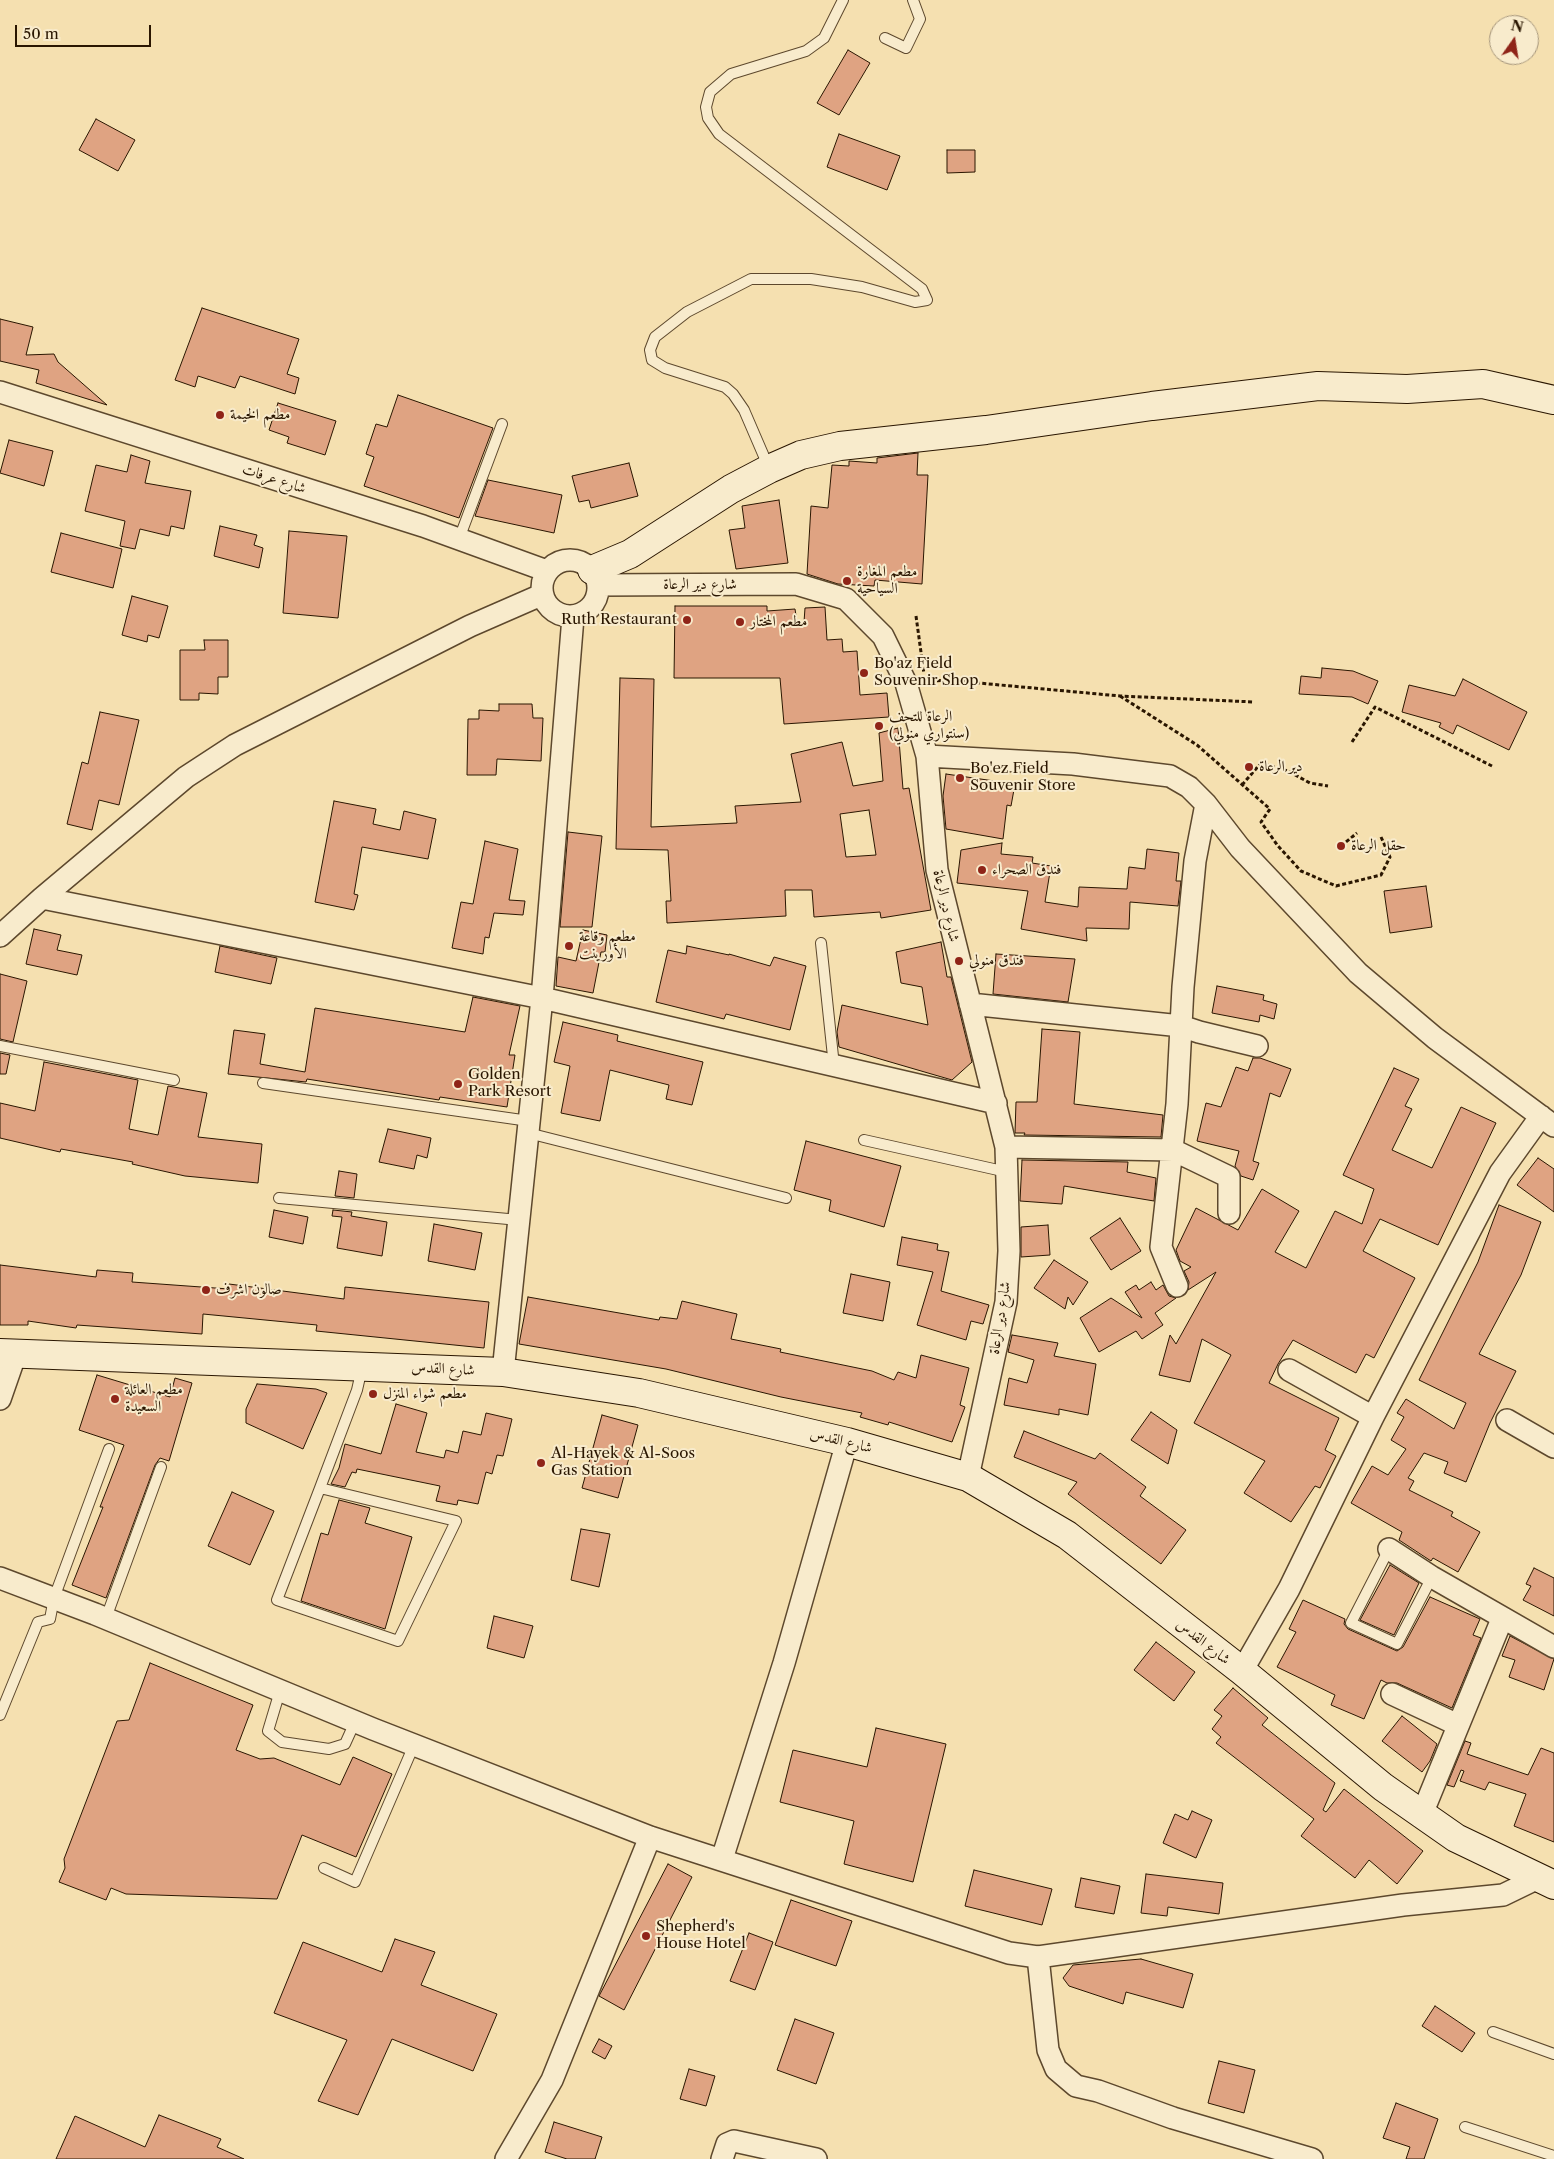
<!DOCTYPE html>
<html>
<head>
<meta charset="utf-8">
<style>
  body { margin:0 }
  #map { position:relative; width:1554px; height:2159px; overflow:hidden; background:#f5e0b0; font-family:"Libre Caslon Text",serif }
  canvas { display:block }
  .north { position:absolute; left:1489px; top:15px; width:50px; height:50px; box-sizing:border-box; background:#f8ebcc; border:1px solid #a6967b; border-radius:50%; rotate:13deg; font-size:14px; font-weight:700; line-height:20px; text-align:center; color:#2a1601 }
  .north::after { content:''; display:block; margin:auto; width:18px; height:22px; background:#8f2418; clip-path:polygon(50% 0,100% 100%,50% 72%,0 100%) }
  .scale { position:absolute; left:15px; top:25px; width:136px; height:22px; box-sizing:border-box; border:2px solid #2a1601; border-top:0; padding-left:6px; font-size:15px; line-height:18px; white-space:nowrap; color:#2a1601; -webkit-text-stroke:4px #f8ebcc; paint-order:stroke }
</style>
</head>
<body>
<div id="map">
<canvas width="1554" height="2159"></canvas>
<div class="north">N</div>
<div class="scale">50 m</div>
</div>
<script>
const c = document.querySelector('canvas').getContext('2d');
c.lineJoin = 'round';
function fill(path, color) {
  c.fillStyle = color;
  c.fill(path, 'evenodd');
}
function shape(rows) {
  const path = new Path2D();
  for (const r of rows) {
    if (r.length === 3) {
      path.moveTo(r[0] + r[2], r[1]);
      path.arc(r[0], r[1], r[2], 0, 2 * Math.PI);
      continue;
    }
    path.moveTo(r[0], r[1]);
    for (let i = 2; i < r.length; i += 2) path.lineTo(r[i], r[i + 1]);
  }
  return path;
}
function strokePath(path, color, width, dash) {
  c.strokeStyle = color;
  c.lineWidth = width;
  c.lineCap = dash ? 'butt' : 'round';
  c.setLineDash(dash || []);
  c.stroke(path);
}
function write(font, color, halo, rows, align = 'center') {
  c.font = font + ' "Libre Caslon Text",Amiri,serif';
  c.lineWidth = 4;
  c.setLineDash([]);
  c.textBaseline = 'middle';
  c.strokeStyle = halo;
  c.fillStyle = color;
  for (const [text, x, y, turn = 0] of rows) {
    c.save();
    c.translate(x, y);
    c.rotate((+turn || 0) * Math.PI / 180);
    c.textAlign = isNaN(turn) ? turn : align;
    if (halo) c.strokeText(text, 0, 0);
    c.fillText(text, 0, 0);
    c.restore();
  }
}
const building = shape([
  [848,50,870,63,839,115,817,103,848,50],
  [96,119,135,140,118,171,79,150,96,119],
  [839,134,900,156,887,190,827,167,839,134],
  [947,150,975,150,975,172,947,173,947,150],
  [202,308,299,339,287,374,299,378,295,394,240,376,235,388,198,376,195,387,175,380,202,308],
  [0,319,33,327,26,355,54,354,58,362,107,405,36,383,39,370,0,361,0,319],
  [398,395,493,428,459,518,364,486,374,457,366,454,376,424,387,427,398,395],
  [278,403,336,421,325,455,287,443,289,437,269,430,278,403],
  [9,440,53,451,44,486,0,473,9,440],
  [918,453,917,475,928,475,922,584,875,580,874,586,838,584,807,574,811,506,828,508,832,465,849,466,849,461,877,463,877,458,918,453],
  [131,455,150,461,145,483,191,491,184,529,171,526,169,536,140,529,135,549,120,546,125,521,85,511,96,465,127,472,131,455],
  [629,463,638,496,591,508,589,500,579,502,572,476,629,463],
  [488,480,562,495,554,533,475,516,488,480],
  [779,500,788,563,736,569,729,530,745,528,742,506,779,500],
  [220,526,257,535,254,545,263,548,259,568,214,556,220,526],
  [289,531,347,536,338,618,283,613,289,531],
  [61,533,122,549,113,588,51,572,61,533],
  [132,596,168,606,159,638,148,635,147,642,122,635,132,596],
  [675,606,767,606,767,611,795,609,797,622,804,622,805,608,825,607,827,640,842,639,843,652,857,651,860,695,887,693,889,717,784,724,780,678,674,678,675,606],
  [204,640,228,640,228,677,218,677,218,694,199,693,199,700,180,700,180,650,205,650,204,640],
  [1322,668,1353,671,1378,681,1368,704,1352,697,1299,694,1301,676,1321,678,1322,668],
  [620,678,654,679,651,827,737,823,735,806,801,802,791,754,842,742,853,786,883,781,879,733,898,728,903,789,909,788,931,910,881,918,880,912,814,917,812,890,785,890,786,916,667,923,666,901,671,901,668,850,616,849,620,678],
  [869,810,876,855,846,857,840,814,869,810],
  [1463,679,1527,712,1509,750,1457,725,1453,734,1439,727,1441,723,1402,712,1409,685,1455,696,1463,679],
  [499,704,532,704,533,718,543,718,541,761,497,759,496,775,467,775,468,719,479,719,479,710,499,711,499,704],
  [100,712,139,720,119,805,99,800,92,830,67,824,82,762,88,764,100,712],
  [946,774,1015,784,1011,806,1007,805,1003,839,946,829,943,796,946,774],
  [334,801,376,809,373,824,400,830,404,811,436,819,428,859,362,847,354,894,358,895,354,910,315,902,334,801],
  [568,832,602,836,592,927,560,927,568,832],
  [485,841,518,849,509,900,525,901,523,915,494,913,489,938,485,937,483,954,452,948,461,902,473,904,485,841],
  [1002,843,1001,854,1033,857,1032,863,1051,866,1045,902,1078,907,1079,887,1127,889,1129,867,1145,869,1147,849,1179,853,1176,881,1181,881,1178,906,1130,902,1129,929,1086,928,1087,941,1021,929,1028,891,957,883,961,850,1002,843],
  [1426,886,1432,927,1390,933,1384,891,1426,886],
  [34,929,61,935,57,950,82,955,77,975,26,964,34,929],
  [583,930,607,935,605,952,601,952,593,993,556,986,558,957,576,961,583,930],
  [941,942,947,977,951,977,972,1062,952,1080,839,1047,837,1032,842,1005,928,1025,922,987,901,983,896,952,941,942],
  [220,946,277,958,271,984,215,972,220,946],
  [687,946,729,955,729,954,770,966,774,957,806,966,790,1030,726,1014,724,1019,656,1002,668,950,686,954,687,946],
  [996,954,1075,959,1068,1002,993,994,996,954],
  [0,974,27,981,13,1042,0,1039,0,974],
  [1217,986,1264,995,1263,1000,1277,1004,1274,1019,1260,1015,1259,1022,1212,1013,1217,986],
  [473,997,520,1006,509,1055,515,1055,507,1107,440,1097,439,1100,307,1079,306,1082,228,1074,234,1030,265,1034,260,1064,305,1072,315,1008,465,1032,473,997],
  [563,1022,618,1035,617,1041,703,1062,692,1105,666,1099,669,1085,610,1070,600,1121,561,1113,570,1066,554,1062,563,1022],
  [1042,1029,1080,1032,1074,1104,1163,1115,1161,1137,1024,1135,1025,1133,1015,1133,1016,1102,1037,1102,1042,1029],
  [0,1053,10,1055,6,1074,0,1074,0,1053],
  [1253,1058,1260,1058,1291,1069,1280,1097,1270,1093,1253,1161,1259,1163,1253,1180,1241,1176,1235,1166,1239,1151,1197,1141,1206,1103,1221,1107,1236,1067,1248,1071,1253,1058],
  [44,1062,138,1080,129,1129,158,1135,168,1086,207,1093,198,1137,262,1144,258,1183,185,1176,132,1164,133,1162,61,1149,60,1152,0,1138,0,1103,35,1111,44,1062],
  [1394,1068,1419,1079,1405,1106,1412,1109,1392,1150,1432,1168,1461,1107,1496,1123,1438,1245,1380,1219,1363,1251,1415,1278,1374,1358,1366,1354,1356,1373,1293,1340,1278,1364,1269,1383,1339,1418,1325,1450,1336,1456,1320,1488,1315,1486,1291,1522,1244,1493,1265,1461,1194,1423,1231,1355,1202,1339,1190,1382,1159,1375,1170,1335,1176,1344,1216,1272,1188,1290,1189,1282,1184,1271,1191,1267,1180,1261,1176,1250,1196,1208,1238,1230,1262,1189,1299,1211,1275,1252,1306,1268,1335,1211,1362,1224,1374,1189,1343,1175,1394,1068],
  [388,1129,431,1138,427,1158,417,1155,414,1169,379,1162,388,1129],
  [806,1141,901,1166,884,1227,829,1211,831,1200,794,1190,806,1141],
  [1538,1158,1554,1169,1554,1212,1517,1185,1538,1158],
  [1022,1160,1128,1162,1127,1172,1156,1178,1154,1201,1064,1186,1062,1204,1020,1201,1022,1160],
  [339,1171,357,1174,354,1198,335,1196,339,1171],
  [1499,1205,1541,1222,1521,1275,1479,1354,1516,1371,1490,1423,1466,1482,1444,1473,1448,1462,1424,1453,1408,1478,1414,1481,1409,1490,1453,1512,1451,1516,1480,1532,1458,1572,1433,1558,1431,1561,1399,1540,1402,1532,1351,1503,1372,1466,1388,1475,1406,1449,1391,1440,1404,1417,1397,1413,1406,1399,1454,1429,1466,1403,1419,1380,1478,1262,1499,1205],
  [274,1210,308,1217,303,1244,269,1237,274,1210],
  [333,1210,352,1212,351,1216,387,1222,382,1256,337,1248,342,1217,332,1216,333,1210],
  [1120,1218,1141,1251,1111,1270,1090,1238,1120,1218],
  [434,1224,482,1233,475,1270,428,1261,434,1224],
  [1048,1225,1050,1255,1021,1257,1021,1227,1048,1225],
  [902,1237,938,1244,937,1250,949,1252,941,1291,989,1305,983,1324,971,1321,966,1340,917,1325,933,1272,897,1265,902,1237],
  [1054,1260,1088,1282,1073,1305,1068,1297,1065,1309,1034,1288,1054,1260],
  [0,1265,96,1277,97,1270,133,1273,132,1282,229,1289,229,1284,344,1299,345,1287,489,1302,484,1348,316,1331,317,1325,203,1314,202,1334,77,1325,76,1328,28,1321,28,1325,0,1325,0,1265],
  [851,1274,890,1282,883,1321,843,1313,851,1274],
  [1151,1282,1156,1290,1163,1285,1169,1296,1176,1298,1155,1313,1163,1325,1142,1339,1136,1331,1099,1352,1080,1318,1111,1298,1142,1318,1125,1292,1136,1285,1139,1290,1151,1282],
  [528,1297,659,1320,660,1317,677,1319,682,1301,737,1314,731,1339,781,1349,780,1352,872,1371,894,1380,898,1372,916,1378,921,1355,969,1368,960,1405,965,1407,952,1442,889,1422,888,1425,860,1417,862,1413,781,1397,666,1369,519,1344,528,1297],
  [1012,1335,1058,1343,1054,1356,1096,1364,1088,1415,1059,1409,1059,1415,1004,1405,1009,1378,1027,1383,1034,1360,1008,1352,1012,1335],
  [97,1375,170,1397,175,1378,192,1383,169,1461,160,1458,155,1465,106,1598,72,1585,103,1507,100,1507,124,1445,79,1430,97,1375],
  [257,1384,316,1389,327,1393,303,1449,246,1423,246,1409,257,1384],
  [396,1404,427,1413,416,1452,444,1458,446,1450,458,1453,463,1431,481,1435,486,1413,512,1419,503,1456,497,1455,492,1474,486,1472,478,1504,458,1500,457,1505,436,1501,440,1486,357,1469,356,1473,352,1472,345,1487,331,1484,339,1468,345,1444,381,1454,396,1404],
  [1151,1412,1177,1430,1168,1464,1131,1440,1151,1412],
  [602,1415,638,1425,618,1498,582,1488,602,1415],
  [1024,1431,1095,1459,1100,1453,1146,1487,1140,1496,1186,1530,1161,1564,1068,1494,1077,1482,1014,1457,1024,1431],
  [232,1492,274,1511,250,1565,208,1546,232,1492],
  [339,1500,370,1508,365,1523,412,1537,385,1629,301,1601,321,1533,328,1535,339,1500],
  [581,1529,610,1534,599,1587,571,1580,581,1529],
  [1390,1565,1419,1583,1394,1635,1360,1620,1390,1565],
  [1534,1568,1554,1578,1554,1616,1523,1600,1531,1586,1526,1584,1534,1568],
  [1430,1597,1480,1619,1473,1635,1481,1638,1452,1708,1397,1683,1387,1683,1381,1680,1364,1719,1331,1705,1335,1695,1277,1667,1296,1632,1289,1629,1303,1600,1345,1619,1344,1624,1348,1629,1397,1651,1403,1647,1430,1597],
  [494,1616,533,1626,524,1658,487,1648,494,1616],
  [1510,1636,1554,1659,1544,1690,1509,1677,1515,1660,1502,1656,1510,1636],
  [1156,1642,1195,1672,1174,1701,1134,1670,1156,1642],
  [150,1663,253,1705,236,1750,260,1759,274,1758,340,1785,353,1757,392,1774,356,1857,302,1835,277,1899,126,1894,111,1888,106,1900,59,1882,65,1868,64,1859,117,1721,129,1720,150,1663],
  [1233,1688,1268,1718,1262,1725,1335,1783,1323,1810,1326,1812,1344,1789,1423,1851,1397,1884,1369,1860,1355,1878,1301,1836,1314,1819,1216,1743,1221,1737,1212,1729,1222,1716,1214,1710,1233,1688],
  [1402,1716,1437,1744,1430,1761,1422,1772,1382,1741,1402,1716],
  [876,1728,946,1744,913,1882,844,1864,854,1821,780,1802,793,1750,867,1767,876,1728],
  [1465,1741,1471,1743,1467,1754,1528,1775,1541,1748,1554,1753,1554,1842,1514,1826,1526,1794,1489,1782,1485,1790,1460,1781,1464,1771,1461,1770,1454,1787,1447,1785,1465,1741],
  [1192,1811,1212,1820,1196,1858,1163,1843,1175,1814,1188,1820,1192,1811],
  [668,1864,692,1877,624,2010,599,1996,668,1864],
  [974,1870,1052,1889,1042,1925,965,1906,974,1870],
  [1146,1874,1223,1883,1219,1914,1168,1907,1167,1916,1141,1913,1146,1874],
  [1081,1878,1120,1886,1114,1914,1075,1907,1081,1878],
  [791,1900,852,1921,836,1966,775,1945,791,1900],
  [749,1933,773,1942,755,1990,730,1981,749,1933],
  [395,1939,435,1952,421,1985,497,2014,473,2071,392,2039,358,2115,318,2101,347,2040,274,2013,303,1942,382,1972,395,1939],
  [1141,1959,1193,1974,1183,2008,1126,1992,1123,2004,1069,1986,1063,1978,1073,1965,1141,1959],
  [1435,2006,1475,2033,1462,2052,1422,2026,1435,2006],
  [795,2019,834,2033,816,2084,777,2070,795,2019],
  [599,2039,612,2046,605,2059,592,2052,599,2039],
  [1219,2061,1255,2070,1244,2113,1208,2103,1219,2061],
  [689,2069,715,2076,706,2106,680,2099,689,2069],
  [1396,2103,1438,2119,1424,2159,1406,2159,1410,2147,1383,2138,1396,2103],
  [159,2115,221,2139,217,2147,244,2159,56,2159,75,2116,145,2147,159,2115],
  [554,2122,602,2137,595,2159,567,2159,545,2152,554,2122]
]);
fill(building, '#dfa382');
strokePath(building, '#2a1601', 1);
const lane = shape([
  [885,38,906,48,920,19,913,0],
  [769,468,744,410,733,394,725,387,665,368,652,360,650,350,655,337,687,312,751,279,811,279,862,287,915,302,927,300,922,289,719,134,708,118,706,107,710,92,731,74,806,51,824,38,843,0],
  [459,539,502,424],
  [821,943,834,1066],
  [0,1046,174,1080],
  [263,1083,529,1121],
  [528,1133,786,1198],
  [864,1140,1007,1172],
  [279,1198,519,1220],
  [320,1488,456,1521,398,1641,277,1600,320,1488,357,1390,362,1368],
  [1389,1549,1351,1623,1397,1644,1432,1577],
  [106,1618,161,1467],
  [280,1691,268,1731,282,1742,329,1749,345,1744,355,1722],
  [0,1715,38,1622,50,1619,54,1598,109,1449],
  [324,1868,355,1882,414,1745],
  [1493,2032,1554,2054],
  [1465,2127,1554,2156]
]);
const street = shape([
  [0,392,423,526,547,571],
  [570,588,28],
  [598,585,796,584,846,599,883,636,906,683,927,756,937,870,1006,1147,1009,1251,1006,1302,968,1477],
  [927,756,1073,764,1170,776,1189,787,1206,804,1240,848,1358,973,1435,1038,1554,1126],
  [42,898,542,998,996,1103],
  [0,936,42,898,186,777,235,745,470,626,541,595],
  [970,1004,1181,1026,1199,1032,1257,1046],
  [1006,1147,1173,1150,1229,1177,1229,1213],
  [1177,1286,1161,1247,1177,1104,1183,987,1195,861,1206,804],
  [1289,1370,1373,1417],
  [503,1372,542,998,573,617],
  [0,1399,16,1353],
  [1507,1420,1554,1447],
  [1389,1549,1432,1577,1554,1647],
  [0,1578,95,1614,373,1729,650,1837,1009,1953,1038,1957,1403,1905,1503,1895,1538,1878],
  [1242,1671,1289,1589,1373,1417,1500,1173,1541,1116],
  [1392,1694,1458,1725],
  [1422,1814,1502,1619],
  [722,1859,784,1663,847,1442],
  [1038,1957,1048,2050,1056,2069,1076,2086,1098,2091,1173,2118,1312,2159],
  [506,2159,552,2080,650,1837],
  [722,2159,727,2144,734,2141,816,2159]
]);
const secondary = shape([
  [592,570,630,554,731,489,769,469,801,455,840,446,986,430,1152,406,1318,386,1407,389,1483,384,1554,400],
  [0,1353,503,1372,639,1393,847,1442,968,1477,1067,1535,1242,1671,1383,1787,1456,1838,1554,1885]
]);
strokePath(lane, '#5d482d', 12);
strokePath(street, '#5d482d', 24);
strokePath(secondary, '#2a1601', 30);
strokePath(shape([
  [916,616,924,674],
  [924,682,946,680,1120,696,1254,702],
  [1120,696,1197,745,1270,809,1261,822,1278,846,1301,871,1336,886,1381,875,1390,857,1381,837],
  [1352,742,1375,707,1492,766],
  [1242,785,1261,763,1288,771,1310,783,1328,786],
  [1341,846,1357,833]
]), '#2a1601', 3, [4, 2.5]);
strokePath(lane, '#f8ebcc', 10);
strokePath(street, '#f8ebcc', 21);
strokePath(secondary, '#f8ebcc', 28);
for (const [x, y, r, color] of [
  [220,415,5,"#8f2418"],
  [847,581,5,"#8f2418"],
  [687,620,5,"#8f2418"],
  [740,622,5,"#8f2418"],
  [864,673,5,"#8f2418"],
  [879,726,5,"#8f2418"],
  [1249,767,5,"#8f2418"],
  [960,778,5,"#8f2418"],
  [1341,846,5,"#8f2418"],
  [982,870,5,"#8f2418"],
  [569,946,5,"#8f2418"],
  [959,961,5,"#8f2418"],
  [458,1084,5,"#8f2418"],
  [206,1290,5,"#8f2418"],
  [373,1394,5,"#8f2418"],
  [115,1399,5,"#8f2418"],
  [541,1463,5,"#8f2418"],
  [646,1936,5,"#8f2418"]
]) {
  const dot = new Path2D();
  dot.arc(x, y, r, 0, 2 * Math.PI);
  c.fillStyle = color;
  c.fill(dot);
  strokePath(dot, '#f8ebcc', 2);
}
write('15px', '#2a1601', '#f8ebcc', [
  ["مطعم الخيمة",230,415],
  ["مطعم المغارة",857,572],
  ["السياحية",857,589],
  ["Ruth Restaurant",677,620,"right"],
  ["مطعم المختار",750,622],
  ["Bo'az Field",874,664],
  ["Souvenir Shop",874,681],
  ["الرعاة للتحف",889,717],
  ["(سنتواري منولي)",889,734],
  ["دير الرعاة",1259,767],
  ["Bo'ez Field",970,769],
  ["Souvenir Store",970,786],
  ["حقل الرعاة",1351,846],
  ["فندق الصحراء",992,870],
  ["مطعم وقاعة",579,937],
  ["الأورينت",579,954],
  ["فندق منولي",969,961],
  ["Golden",468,1075],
  ["Park Resort",468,1092],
  ["صالون اشرف",216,1290],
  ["مطعم العائلة",125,1390],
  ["السعيدة",125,1407],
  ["مطعم شواء المنزل",383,1394],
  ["Al-Hayek & Al-Soos",551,1454],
  ["Gas Station",551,1471],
  ["Shepherd's",656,1927],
  ["House Hotel",656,1944]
], 'left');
write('15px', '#2a1601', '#f8ebcc', [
  ["شارع عرفات",274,479,18],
  ["شارع دير الرعاة",700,585],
  ["شارع دير الرعاة",946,906,77],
  ["شارع دير الرعاة",1000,1318,-81],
  ["شارع القدس",443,1369,3],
  ["شارع القدس",841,1441,14],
  ["شارع القدس",1203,1642,38]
]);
</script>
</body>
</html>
